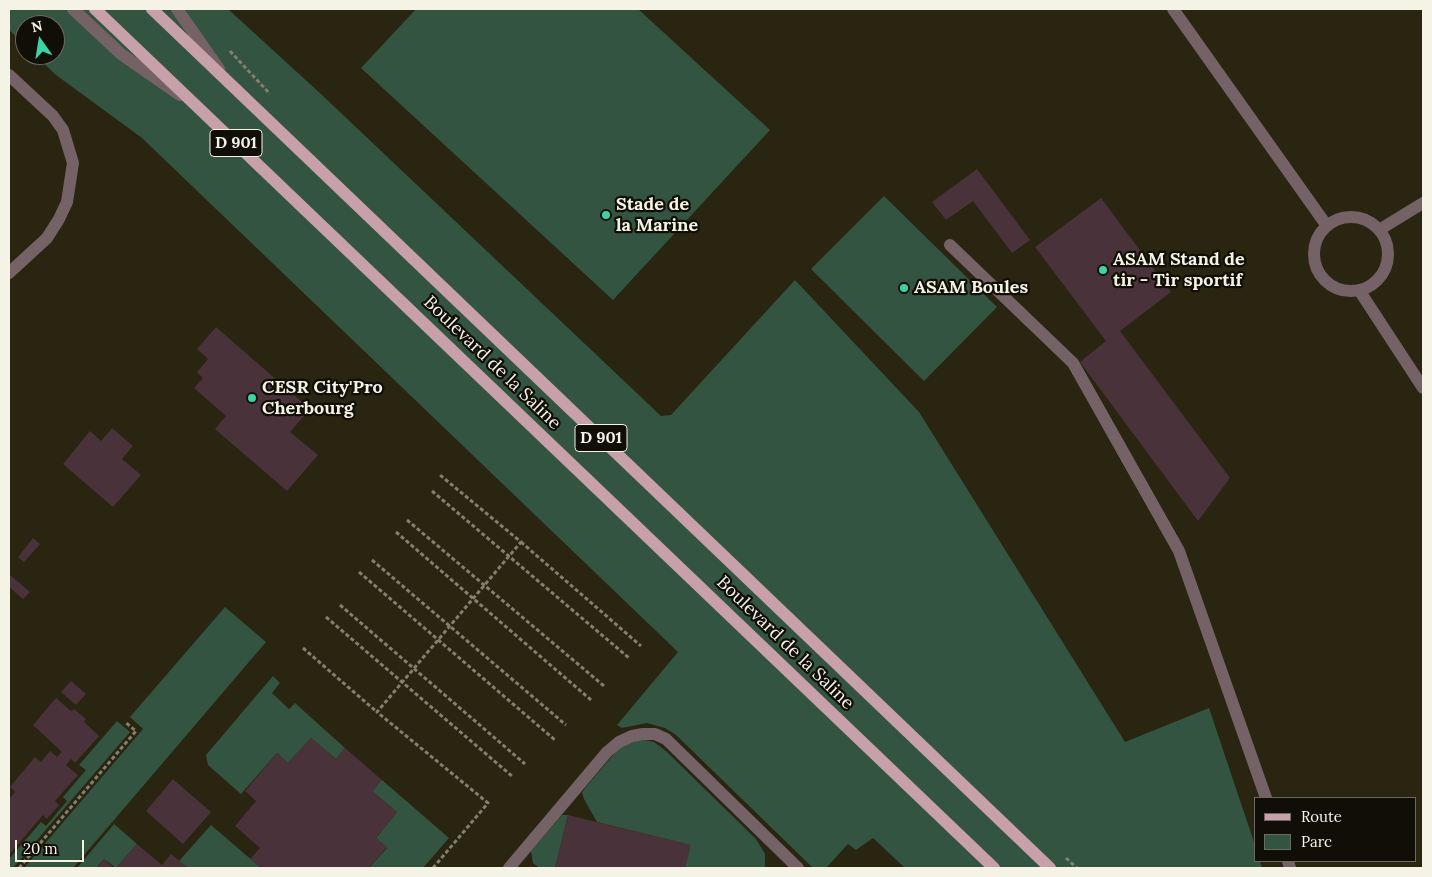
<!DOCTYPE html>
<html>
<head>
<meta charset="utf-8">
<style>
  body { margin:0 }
  #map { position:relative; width:1432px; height:877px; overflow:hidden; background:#292510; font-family:Lora,serif }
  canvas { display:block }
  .frame { position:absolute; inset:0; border:10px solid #f5f3e6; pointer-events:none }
  .legend { position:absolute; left:1254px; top:797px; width:162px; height:65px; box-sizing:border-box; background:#100e06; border:1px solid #6c6a60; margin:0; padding:6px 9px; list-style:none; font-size:15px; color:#f5f3e6 }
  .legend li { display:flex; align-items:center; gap:10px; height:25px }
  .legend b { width:25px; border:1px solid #6c6a60 }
  .north { position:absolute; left:15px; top:15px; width:50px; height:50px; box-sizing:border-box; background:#100e06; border:1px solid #6c6a60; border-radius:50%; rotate:347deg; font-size:14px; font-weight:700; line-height:20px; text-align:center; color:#f5f3e6 }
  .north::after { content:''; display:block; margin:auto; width:18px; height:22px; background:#3cd4a4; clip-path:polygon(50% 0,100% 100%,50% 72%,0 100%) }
  .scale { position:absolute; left:15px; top:840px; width:69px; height:22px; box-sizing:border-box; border:2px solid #f5f3e6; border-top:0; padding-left:6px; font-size:15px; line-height:18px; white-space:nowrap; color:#f5f3e6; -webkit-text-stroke:4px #100e06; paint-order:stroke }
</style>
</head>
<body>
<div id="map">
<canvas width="1432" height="877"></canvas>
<div class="frame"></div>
<ul class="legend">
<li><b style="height:6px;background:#c7a0a9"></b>Route</li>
<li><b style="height:14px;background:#335440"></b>Parc</li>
</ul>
<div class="north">N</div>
<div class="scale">20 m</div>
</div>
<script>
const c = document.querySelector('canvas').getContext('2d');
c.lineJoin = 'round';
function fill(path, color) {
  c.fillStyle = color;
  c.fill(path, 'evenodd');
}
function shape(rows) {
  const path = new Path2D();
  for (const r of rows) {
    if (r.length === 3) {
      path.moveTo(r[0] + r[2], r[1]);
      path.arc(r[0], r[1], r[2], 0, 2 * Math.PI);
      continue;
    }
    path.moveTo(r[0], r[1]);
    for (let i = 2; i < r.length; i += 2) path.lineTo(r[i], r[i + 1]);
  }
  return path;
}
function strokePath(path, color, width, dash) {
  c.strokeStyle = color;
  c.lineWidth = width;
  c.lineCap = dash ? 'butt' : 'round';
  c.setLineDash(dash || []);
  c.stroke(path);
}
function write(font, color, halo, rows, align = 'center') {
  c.font = font + ' Lora,serif';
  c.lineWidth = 4.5;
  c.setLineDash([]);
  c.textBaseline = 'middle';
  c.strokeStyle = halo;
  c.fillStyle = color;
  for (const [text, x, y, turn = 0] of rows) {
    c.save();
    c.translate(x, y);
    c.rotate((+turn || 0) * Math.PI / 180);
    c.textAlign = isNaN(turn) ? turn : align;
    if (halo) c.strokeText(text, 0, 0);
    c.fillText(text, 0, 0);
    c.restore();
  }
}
fill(shape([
  [9,9,228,9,322,95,661,416,671,415,795,280,919,412,1125,742,1209,708,1256,848,1256,861,1260,861,1262,868,905,868,873,838,856,850,848,844,826,868,813,868,676,735,665,728,647,723,622,728,617,725,678,652,142,138,56,75,35,55,55,55,55,25,25,25,25,45,9,30],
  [416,9,638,9,770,130,613,300,361,68],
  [884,196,997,307,924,381,811,269],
  [225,607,266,642,73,868,24,868,143,729,130,717],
  [273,676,280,683,272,693,289,709,295,703,345,748,336,759,311,738,288,763,277,753,241,794,208,765,206,755],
  [117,721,130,732,13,868,9,868,9,859,41,822,46,826,67,801,63,797,86,770,79,765],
  [645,740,654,742,666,751,756,839,765,854,765,868,685,868,690,845,597,822,584,799,582,793,585,788,620,747,628,742],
  [382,780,449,838,423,868,369,868,387,848,376,838,397,812,372,791],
  [562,815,568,815,555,868,538,867,533,863,531,851],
  [114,824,137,844,116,868,104,859,96,868,77,868],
  [211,825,261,868,188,868,179,861]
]), '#335440');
fill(shape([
  [977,169,1030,240,1012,253,973,201,946,220,932,202],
  [1101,198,1171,292,1120,331,1230,478,1198,521,1080,362,1106,341,1035,247],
  [216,327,310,409,290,432,318,455,287,491,215,429,226,416,194,388,203,378,197,372,208,359,197,349],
  [112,428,133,446,122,459,141,475,113,507,63,464,90,431,101,441],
  [33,538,40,544,24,562,18,557],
  [9,574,30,592,23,599,9,587],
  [71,681,86,694,76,705,61,692],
  [56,698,71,711,74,709,86,719,84,722,99,736,75,763,71,759,66,765,78,775,55,801,59,805,47,819,43,815,9,855,9,799,15,792,10,787,35,757,41,762,50,751,57,757,62,752,33,725],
  [311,738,336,759,345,748,382,780,372,791,397,812,376,838,387,847,369,868,261,868,250,859,260,848,235,826,256,801,245,791,277,753,288,763],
  [173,779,211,812,183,844,146,811],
  [568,815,691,845,685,868,555,868],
  [137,844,162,865,171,854,188,868,116,868],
  [104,859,114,868,96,868]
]), '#49323a');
strokePath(shape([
  [230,51,270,94],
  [432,491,629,658],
  [407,520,604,686],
  [396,532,591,700],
  [521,542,641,646],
  [372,560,566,725],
  [359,572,555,740],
  [340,605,525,764],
  [326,617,513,777],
  [303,648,377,712],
  [1066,858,1077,868],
  [19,868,136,731,125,722],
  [433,868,488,803,377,712,521,542,440,475]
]), '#83806f', 3, [4, 2.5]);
strokePath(shape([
  [73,9,121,54,180,95],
  [177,9,219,69],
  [1173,9,1327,226],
  [9,75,53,116,63,130,73,163,67,202,59,219,47,238,9,273],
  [1351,254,37],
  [1379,230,1423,203],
  [950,245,1073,363,1179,551,1266,798],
  [1359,290,1423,388],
  [1288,861,1290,868],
  [509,868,607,752,619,742,632,736,643,734,655,734,666,739,798,868]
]), '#756266', 12);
strokePath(shape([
  [95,9,994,868],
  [152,9,1050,868]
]), '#c7a0a9', 12);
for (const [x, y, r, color] of [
  [606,215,5,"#3cd4a4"],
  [1103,270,5,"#3cd4a4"],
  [904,288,5,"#3cd4a4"],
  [252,398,5,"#3cd4a4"]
]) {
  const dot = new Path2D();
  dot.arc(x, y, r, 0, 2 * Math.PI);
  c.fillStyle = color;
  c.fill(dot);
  strokePath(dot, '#100e06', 2);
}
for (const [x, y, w] of [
  [236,143,52],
  [601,438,52]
]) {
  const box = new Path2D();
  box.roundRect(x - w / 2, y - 13.5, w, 27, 4);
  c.fillStyle = '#100e06';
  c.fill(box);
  strokePath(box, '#f5f3e6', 1);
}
write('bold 16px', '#f5f3e6', null, [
  ["D 901",236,143],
  ["D 901",601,438]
]);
write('bold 18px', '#f5f3e6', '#100e06', [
  ["Stade de",616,205],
  ["la Marine",616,226],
  ["ASAM Stand de",1113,260],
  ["tir - Tir sportif",1113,281],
  ["ASAM Boules",914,288],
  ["CESR City'Pro",262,388],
  ["Cherbourg",262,409]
], 'left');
write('18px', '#f5f3e6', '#100e06', [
  ["Boulevard de la Saline",492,363,44],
  ["Boulevard de la Saline",785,643,44]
]);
</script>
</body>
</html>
